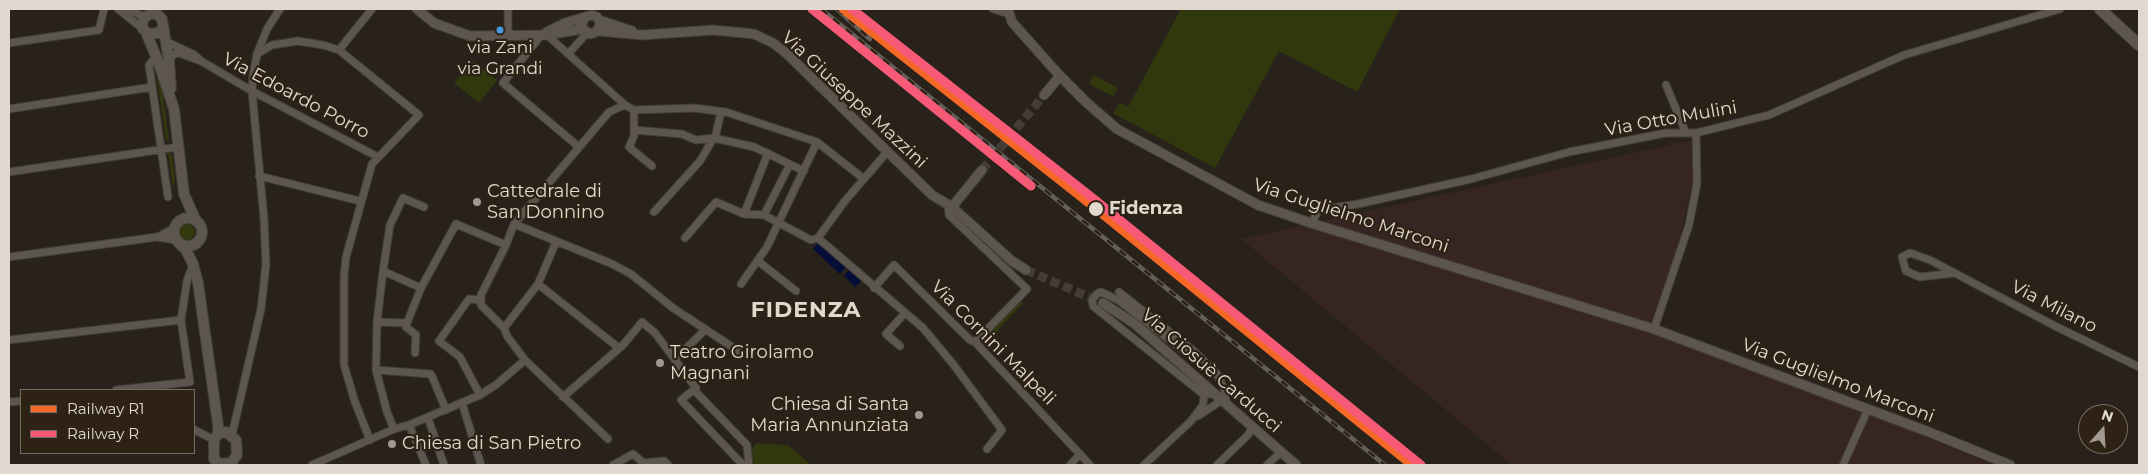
<!DOCTYPE html>
<html>
<head>
<meta charset="utf-8">
<style>
  body { margin:0 }
  #map { position:relative; width:2148px; height:474px; overflow:hidden; background:#28221b; font-family:Montserrat,sans-serif }
  canvas { display:block }
  .frame { position:absolute; inset:0; border:10px solid #e1d8d0; pointer-events:none }
  .legend { position:absolute; left:20px; top:389px; width:175px; height:65px; box-sizing:border-box; background:#2e2215; border:1px solid #766b60; margin:0; padding:6px 9px; list-style:none; font-size:15px; color:#e1d8d0 }
  .legend li { display:flex; align-items:center; gap:10px; height:25px }
  .legend b { width:25px; border:1px solid #766b60 }
  .north { position:absolute; left:2078px; top:404px; width:50px; height:50px; box-sizing:border-box; background:#2e2215; border:1px solid #766b60; border-radius:50%; rotate:19deg; font-size:14px; font-weight:700; line-height:20px; text-align:center; color:#e1d8d0 }
  .north::after { content:''; display:block; margin:auto; width:18px; height:22px; background:#a09891; clip-path:polygon(50% 0,100% 100%,50% 72%,0 100%) }
</style>
</head>
<body>
<div id="map">
<canvas width="2148" height="474"></canvas>
<div class="frame"></div>
<ul class="legend">
<li><b style="height:6px;background:#f36827"></b>Railway R1</li>
<li><b style="height:6px;background:#f75a77"></b>Railway R</li>
</ul>
<div class="north">N</div>
</div>
<script>
const c = document.querySelector('canvas').getContext('2d');
c.lineJoin = 'round';
function fill(path, color) {
  c.fillStyle = color;
  c.fill(path, 'evenodd');
}
function shape(rows) {
  const path = new Path2D();
  for (const r of rows) {
    if (r.length === 3) {
      path.moveTo(r[0] + r[2], r[1]);
      path.arc(r[0], r[1], r[2], 0, 2 * Math.PI);
      continue;
    }
    path.moveTo(r[0], r[1]);
    for (let i = 2; i < r.length; i += 2) path.lineTo(r[i], r[i + 1]);
  }
  return path;
}
function strokePath(path, color, width, dash) {
  c.strokeStyle = color;
  c.lineWidth = width;
  c.lineCap = dash ? 'butt' : 'round';
  c.setLineDash(dash || []);
  c.stroke(path);
}
function write(font, color, halo, rows, align = 'center') {
  c.font = font + ' Montserrat,sans-serif';
  c.lineWidth = 4.5;
  c.setLineDash([]);
  c.textBaseline = 'middle';
  c.strokeStyle = halo;
  c.fillStyle = color;
  for (const [text, x, y, turn = 0] of rows) {
    c.save();
    c.translate(x, y);
    c.rotate((+turn || 0) * Math.PI / 180);
    c.textAlign = isNaN(turn) ? turn : align;
    if (halo) c.strokeText(text, 0, 0);
    c.fillText(text, 0, 0);
    c.restore();
  }
}
fill(shape([
  [1702,138,1660,328,1994,465,1512,465,1241,239]
]), '#372524');
fill(shape([
  [1181,9,1400,9,1357,92,1279,51,1215,168,1113,113,1120,103,1128,107],
  [472,61,497,80,479,103,454,83],
  [1093,75,1118,88,1113,96,1089,84],
  [157,78,159,78,162,88,169,139,166,142],
  [168,152,172,155,175,178,173,191],
  [187,232,8],
  [1020,300,1023,303,986,343,983,340],
  [756,443,788,445,811,465,754,465,752,449]
]), '#31380e');
fill(shape([
  [819,242,846,267,840,274,813,249],
  [849,270,861,281,855,287,844,276]
]), '#040e38');
strokePath(shape([
  [982,170,1044,95],
  [1026,270,1103,303]
]), '#443d36', 9, [9, 4.5]);
const minor = shape([
  [118,9,143,29],
  [127,9,145,17],
  [993,9,1009,14],
  [542,34,503,83,579,147],
  [547,35,625,105,634,110,694,108,726,112,817,142,864,179],
  [508,36,508,9],
  [165,41,193,54,201,61,252,91,378,157],
  [9,43,99,30,104,9],
  [339,50,372,9],
  [569,53,587,33],
  [257,54,272,45,298,41,323,45,339,50,419,115,372,164,346,257,344,276,344,365,355,402,370,440],
  [156,57,149,65,168,197],
  [169,61,174,54,179,53,198,60],
  [1666,85,1686,133],
  [9,109,152,87],
  [634,110,634,136,629,147,652,166],
  [634,130,682,134,696,140,714,138,754,147,804,171],
  [9,172,178,147],
  [259,176,360,201],
  [948,205,949,215,1027,289,975,342],
  [654,212,700,161,716,134,721,112],
  [744,214,768,153],
  [764,215,790,164],
  [1311,223,1319,210,1358,204,1471,179,1569,152,1666,133,1696,133,1769,115,1904,55,2060,9],
  [514,224,610,263,631,274,673,308,740,352],
  [160,236,174,228],
  [685,238,716,202,744,214,764,215,811,240,818,238],
  [818,238,923,328,953,364,1002,430,987,449],
  [818,238,844,202,888,151],
  [9,257,157,237,176,240],
  [758,261,796,291],
  [383,271,421,288],
  [1955,273,1920,277,1906,271,1902,257,1910,253,1930,260,2055,326,2139,367],
  [538,284,619,348],
  [741,284,767,247,817,142],
  [874,288,894,265,970,340,975,342,1090,465],
  [1119,292,1194,351,1217,374,1225,391,1226,403],
  [1124,296,1118,300,1101,292,1097,294,1092,300,1093,306,1203,394,1215,394],
  [1118,300,1184,351,1195,357],
  [377,322,407,323],
  [407,323,421,288,456,224,506,245],
  [407,323,406,327,416,335,415,353],
  [504,328,538,284,556,242],
  [1654,329,1689,225,1697,183,1696,133],
  [9,340,181,320],
  [900,346,886,334,905,313],
  [675,359,705,330],
  [376,370,431,374,446,410],
  [116,390,190,382,181,320,187,281,193,264],
  [694,390,747,445,749,465],
  [480,395,460,357,439,341,469,299,481,300],
  [563,397,623,345,642,322,655,333,696,388,681,400,743,465],
  [9,402,21,401],
  [462,403,481,465],
  [1198,416,1222,400],
  [428,418,444,465],
  [409,425,426,465],
  [394,429,387,412,376,370,377,322,383,271,390,225,403,198,424,207],
  [195,430,214,440],
  [232,435,261,309,266,264,264,219,252,91,253,76,257,54,267,29,280,9],
  [608,439,525,360,507,336,504,328,481,305,481,295,506,245,514,224,609,112,625,105],
  [644,463,664,461,668,465],
  [312,465,394,429,409,425,480,395,497,384,525,360],
  [613,465,633,454,646,465],
  [1070,465,1080,454],
  [1144,465,1191,421,1203,405,1204,396],
  [1217,465,1248,435,1252,428],
  [1267,465,1280,453],
  [1843,465,1868,409]
]);
const tertiary = shape([
  [417,9,434,23,470,36,547,35,582,29],
  [1008,9,1012,22,1060,76,1086,102,1117,129,1258,205,1311,223,1654,329,1929,432,2010,465],
  [584,18,581,27,590,34,598,31,642,35,713,30,754,34,773,43,786,53,932,195,952,207,1012,261,1026,270],
  [599,20,632,31],
  [547,32,565,23,592,15,597,17,600,22,598,31],
  [1044,95,1060,76],
  [952,207,982,170],
  [1103,303,1135,324,1296,465]
]);
const secondary = shape([
  [163,27,159,33,149,34,143,29,142,23,145,17,152,13,158,15,162,19,169,61,171,88],
  [146,32,159,64,164,65],
  [159,64,174,109,184,194,196,221],
  [188,232,14],
  [179,243,186,250,193,264,198,283,218,425,218,434,214,440,214,459,220,464,231,463,237,455,236,440,226,432,218,434]
]);
const primary = shape([
  [2100,9,2139,45]
]);
strokePath(minor, '#433d37', 9);
strokePath(tertiary, '#433d37', 11);
strokePath(secondary, '#433d37', 12);
strokePath(primary, '#433d37', 13);
strokePath(minor, '#5c564f', 7);
strokePath(tertiary, '#5c564f', 9);
strokePath(secondary, '#5c564f', 10);
strokePath(primary, '#5d564d', 11);
const rail = shape([
  [821,9,1385,465],
  [837,9,870,39]
]);
strokePath(rail, '#645f5a', 4.5);
strokePath(rail, '#2e2215', 2.5, [8]);
strokePath(shape([
  [843,9,1090,204,1412,465]
]), '#f36827', 9);
strokePath(shape([
  [812,9,1031,186],
  [852,9,1094,199,1421,465]
]), '#f75a77', 9);
for (const [x, y, r, color] of [
  [500,30,4.5,"#4699e1"],
  [477,202,5,"#a09891"],
  [1096,209,8,"#e1d8d0"],
  [660,363,5,"#a09891"],
  [919,415,5,"#a09891"],
  [392,444,5,"#a09891"]
]) {
  const dot = new Path2D();
  dot.arc(x, y, r, 0, 2 * Math.PI);
  c.fillStyle = color;
  c.fill(dot);
  strokePath(dot, '#2e2215', 2);
}
write('17px', '#e1d8d0', '#2e2215', [
  ["via Zani",500,48],
  ["via Grandi",500,69]
]);
write('18px', '#e1d8d0', '#2e2215', [
  ["Via Edoardo Porro",296,96,28],
  ["Via Giuseppe Mazzini",854,100,43],
  ["Via Otto Mulini",1671,119,-10],
  ["Via Guglielmo Marconi",1351,216,18],
  ["Via Milano",2054,307,27],
  ["Via Cornini Malpeli",993,343,45],
  ["Via Giosuè Carducci",1211,371,41],
  ["Via Guglielmo Marconi",1838,381,21]
]);
write('18px', '#e1d8d0', '#2e2215', [
  ["Cattedrale di",487,192],
  ["San Donnino",487,213],
  ["Teatro Girolamo",670,353],
  ["Magnani",670,374],
  ["Chiesa di Santa",909,405,"right"],
  ["Maria Annunziata",909,426,"right"],
  ["Chiesa di San Pietro",402,444]
], 'left');
write('bold 18px', '#e1d8d0', '#2e2215', [
  ["Fidenza",1109,209]
], 'left');
c.letterSpacing = '1px';
write('bold 22px', '#e1d8d0', '#2e2215', [
  ["FIDENZA",806,311]
]);
c.letterSpacing = '0px';
</script>
</body>
</html>
